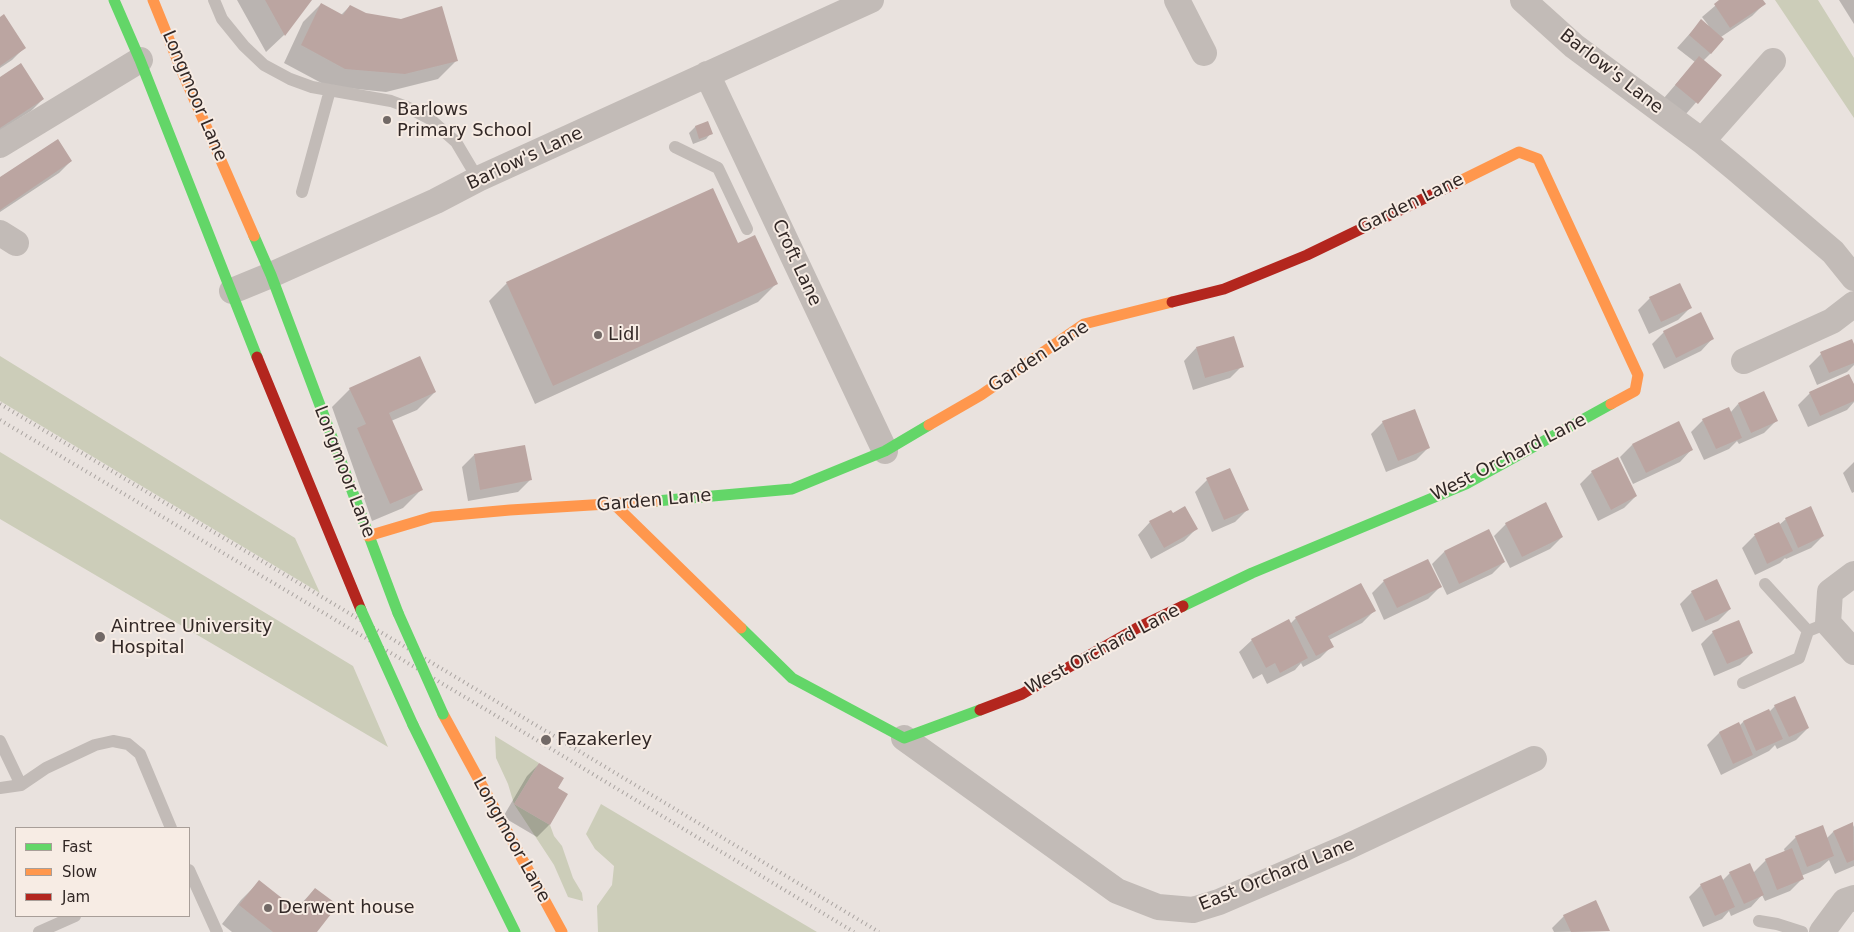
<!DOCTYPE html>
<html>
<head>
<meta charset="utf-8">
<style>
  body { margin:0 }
  #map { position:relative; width:1854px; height:932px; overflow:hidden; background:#e9e2de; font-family:"DejaVu Sans",sans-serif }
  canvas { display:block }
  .legend { position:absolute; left:15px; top:827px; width:175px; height:90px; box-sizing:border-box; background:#f7ece4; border:1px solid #a89e98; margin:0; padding:6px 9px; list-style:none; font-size:15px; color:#322826 }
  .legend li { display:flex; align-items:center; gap:10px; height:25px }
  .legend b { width:25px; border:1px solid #a89e98 }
</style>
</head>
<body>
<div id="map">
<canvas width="1854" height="932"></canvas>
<ul class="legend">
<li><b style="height:6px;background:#63d668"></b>Fast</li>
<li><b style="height:6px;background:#ff974d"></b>Slow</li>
<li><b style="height:6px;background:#b3261e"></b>Jam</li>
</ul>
</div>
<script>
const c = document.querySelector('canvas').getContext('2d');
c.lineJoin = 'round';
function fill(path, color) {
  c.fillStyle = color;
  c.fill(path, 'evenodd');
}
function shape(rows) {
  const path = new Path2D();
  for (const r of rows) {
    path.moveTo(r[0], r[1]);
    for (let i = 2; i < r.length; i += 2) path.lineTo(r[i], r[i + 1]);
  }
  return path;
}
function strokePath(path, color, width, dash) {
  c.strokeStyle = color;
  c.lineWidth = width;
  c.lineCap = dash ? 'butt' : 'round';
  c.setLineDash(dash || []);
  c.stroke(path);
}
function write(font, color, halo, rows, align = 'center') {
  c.font = font + ' "DejaVu Sans",sans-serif';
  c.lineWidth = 4;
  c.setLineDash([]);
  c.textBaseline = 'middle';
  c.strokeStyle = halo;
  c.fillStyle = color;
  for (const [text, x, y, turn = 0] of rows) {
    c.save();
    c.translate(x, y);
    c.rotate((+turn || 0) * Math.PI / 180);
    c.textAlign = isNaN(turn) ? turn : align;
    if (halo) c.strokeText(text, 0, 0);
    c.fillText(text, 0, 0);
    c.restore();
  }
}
fill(shape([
  [1775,0,1818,0,1854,58,1854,118],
  [0,356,295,538,320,593,0,401],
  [0,452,353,666,388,747,0,519],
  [495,736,539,763,514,804,550,825,554,836,562,846,573,878,582,893,583,901,568,897,554,865,514,804,508,784,496,758],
  [601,804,680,851,817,932,598,932,597,906,612,885,614,866,595,849,586,834]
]), '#cccdb9');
fill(shape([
  [237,0,310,0,284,35,266,52],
  [1722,0,1762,0,1764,4,1752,16,1721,37,1711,53,1703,61,1720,75,1685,115,1664,98,1695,62,1677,48,1701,21,1709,26,1702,17],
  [1839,0,1854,0,1854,24],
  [321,4,341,15,350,6,456,61,438,79,386,92,327,86,284,63,303,22],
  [0,18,24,48,12,60,0,68],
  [0,79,43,99,31,111,0,131],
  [707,123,711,133,706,139,693,144,689,133,695,127],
  [71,161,59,173,0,212,0,179],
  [737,245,776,284,758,302,535,404,489,301,507,283],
  [1650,298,1690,308,1678,320,1649,334,1638,310],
  [1664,332,1713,338,1701,351,1664,369,1652,344],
  [1851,340,1854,347,1854,365,1847,372,1817,385,1809,366,1821,354],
  [1196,348,1242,366,1230,378,1193,390,1184,361],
  [1854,387,1854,402,1847,410,1808,427,1798,405,1810,393],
  [350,389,435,392,417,410,391,421,421,490,403,508,372,521,332,407],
  [1738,404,1776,421,1764,433,1739,444,1737,441,1729,449,1704,460,1691,432,1703,420,1730,413],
  [1383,422,1428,448,1416,460,1386,472,1371,434],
  [1632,445,1692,449,1680,462,1633,484,1620,457],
  [474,455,530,480,518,492,468,501,462,467],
  [1854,462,1854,492,1852,493,1843,473],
  [1592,472,1636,496,1624,508,1598,521,1580,484],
  [1207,480,1247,510,1235,522,1212,532,1195,492],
  [1786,519,1823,536,1811,548,1786,559,1785,558,1780,563,1755,575,1742,548,1754,536,1779,525],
  [1150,522,1196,529,1184,541,1151,559,1138,535],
  [1506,524,1562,537,1550,549,1510,568,1494,536],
  [1444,552,1504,562,1492,574,1447,595,1432,564],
  [1384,581,1440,587,1428,599,1384,620,1372,593],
  [1692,592,1730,609,1718,621,1692,632,1680,604],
  [1374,611,1362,623,1329,640,1332,646,1320,658,1303,667,1301,663,1295,670,1267,684,1262,674,1253,679,1239,652,1252,640,1290,624,1296,618],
  [1713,632,1752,653,1740,665,1714,676,1701,644],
  [1775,706,1808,728,1796,740,1777,749,1775,745,1769,751,1721,775,1707,745,1719,733,1738,724,1739,726,1743,722,1768,711,1769,712],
  [539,764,557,788,567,794,549,825,537,837,503,817,527,776],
  [1852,823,1854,827,1854,866,1835,874,1829,860,1820,868,1801,876,1802,879,1790,891,1765,901,1762,895,1751,907,1731,916,1729,911,1722,919,1703,927,1689,897,1701,885,1722,881,1730,873,1753,873,1766,860,1785,852,1784,849,1796,837,1826,839,1833,832],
  [259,882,295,910,315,889,315,932,232,932,222,924,241,900],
  [1564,916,1608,931,1554,932,1552,928]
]), '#0003');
fill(shape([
  [265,0,312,0,285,36],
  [1719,0,1763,0,1766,4,1730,28,1714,4],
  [321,3,343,15,350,5,366,13,401,19,442,6,458,61,405,74,345,69,301,45],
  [4,14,26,48,0,66,0,17],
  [1701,19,1724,39,1711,54,1689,35],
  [1699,56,1722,75,1698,104,1675,85],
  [21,63,44,99,0,128,0,77],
  [708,121,713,134,699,139,695,126],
  [58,139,72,161,0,210,0,177],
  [713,188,738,243,755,235,778,284,553,386,506,282],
  [1680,283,1692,308,1661,322,1649,297],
  [1701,312,1714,339,1676,358,1663,331],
  [1234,336,1244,367,1205,378,1196,347],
  [1852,339,1854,344,1854,363,1829,373,1820,352],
  [420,356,436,392,389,413,423,490,390,504,357,428,366,424,349,388],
  [1849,374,1854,384,1854,401,1820,416,1809,392],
  [1764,391,1778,421,1751,433,1738,403],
  [1729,407,1742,438,1716,449,1702,419],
  [1415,409,1430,448,1398,461,1382,421],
  [1679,421,1693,450,1646,473,1632,444],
  [525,445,532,480,480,490,474,454],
  [1618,457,1637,496,1611,510,1591,471],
  [1230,468,1249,510,1224,520,1206,478],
  [1546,502,1563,537,1522,557,1505,523],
  [1185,506,1198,529,1164,548,1149,521,1171,510,1173,513],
  [1811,506,1824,536,1798,548,1785,518],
  [1779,522,1793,551,1767,564,1754,534],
  [1489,529,1505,562,1459,584,1444,551],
  [1428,559,1442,587,1397,608,1383,580],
  [1717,579,1731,609,1705,621,1691,591],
  [1361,583,1376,611,1328,636,1334,647,1316,656,1295,617],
  [1289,619,1308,658,1280,673,1275,663,1266,668,1251,639],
  [1739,620,1753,653,1727,664,1712,631],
  [1795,696,1809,728,1789,737,1774,705],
  [1769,709,1783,739,1756,751,1743,721],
  [1739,722,1753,755,1733,764,1719,732],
  [539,763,564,778,558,788,568,794,550,825,514,804],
  [1853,822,1854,860,1847,863,1833,831],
  [1823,825,1834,856,1807,867,1795,836],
  [1792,848,1804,879,1777,890,1765,859],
  [1750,863,1764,895,1744,904,1729,872],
  [1721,875,1735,907,1715,916,1700,884],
  [259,880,297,910,315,888,338,905,317,932,273,932,239,905],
  [1596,900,1610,931,1571,932,1563,915]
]), '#bba5a1');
strokePath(shape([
  [214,0,222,19,244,46,264,65,290,79,312,87,391,101,407,107,430,119,456,142,478,179],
  [675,147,718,168,747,229],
  [302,192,330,90],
  [1765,584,1808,631],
  [1743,683,1799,658,1808,631,1828,623],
  [0,741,21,785],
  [0,788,21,785,46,768,95,745,113,741,128,744,140,754,171,828],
  [189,870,217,932],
  [1759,921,1777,924,1802,932],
  [39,932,75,916]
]), '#c2bbb7', 12);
strokePath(shape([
  [1177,0,1204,53],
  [1523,0,1574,46,1702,141,1736,169,1833,252,1854,278],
  [707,74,885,451],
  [1702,141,1773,61],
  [0,145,140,60],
  [0,233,16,243],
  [232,291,271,275,436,201,478,179,871,0],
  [1744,361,1832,321,1854,304],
  [1854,574,1830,592,1828,623,1854,652],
  [904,738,1117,891,1158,907,1193,910,1219,902,1345,848,1534,759],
  [1822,932,1845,901,1854,898]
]), '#c2bbb7', 26);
strokePath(shape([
  [114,0,140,60,257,357],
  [254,236,271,275,398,613],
  [656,501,792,489,885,451,929,425],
  [1183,606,1252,573,1466,484,1611,404],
  [741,628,792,678,904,738,980,710],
  [413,725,515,932]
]), '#63d668', 11);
strokePath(shape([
  [153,0,181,69,254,236],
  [1456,183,1519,152,1538,159,1638,375,1635,391,1611,404],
  [929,425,981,395,1084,324,1172,302],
  [615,505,741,628],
  [368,536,432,517,510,510,656,501],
  [443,714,562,932]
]), '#ff974d', 11);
strokePath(shape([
  [1172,302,1224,289,1307,255,1456,183],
  [257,357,361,610],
  [980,710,1022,694,1137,628,1183,606]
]), '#b3261e', 11);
strokePath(shape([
  [0,404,549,733,879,932],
  [0,420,505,721,854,932]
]), '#aaa4a1', 4, [1, 4]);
strokePath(shape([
  [361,610,413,725],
  [398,613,443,714]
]), '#63d668', 11);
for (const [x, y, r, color] of [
  [387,120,5,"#726966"],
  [598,335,5,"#726966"],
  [100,637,6,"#726966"],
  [546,740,6,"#726966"],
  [268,908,5,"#726966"]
]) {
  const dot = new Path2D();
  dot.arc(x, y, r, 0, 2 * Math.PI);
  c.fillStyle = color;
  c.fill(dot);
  strokePath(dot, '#f7ece4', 2);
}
write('18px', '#322826', '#f7ece4', [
  ["Barlow's Lane",1611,72,38],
  ["Longmoor Lane",194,96,67],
  ["Barlow's Lane",525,159,-25],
  ["Garden Lane",1411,204,-26],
  ["Croft Lane",796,263,65],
  ["Garden Lane",1039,357,-33],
  ["West Orchard Lane",1509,458,-27],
  ["Longmoor Lane",344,472,69],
  ["Garden Lane",654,501,-5],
  ["West Orchard Lane",1103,650,-28],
  ["Longmoor Lane",511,840,61],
  ["East Orchard Lane",1277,875,-22]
]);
write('18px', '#322826', '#f7ece4', [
  ["Barlows",397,110],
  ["Primary School",397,131],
  ["Lidl",608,335],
  ["Aintree University",111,627],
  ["Hospital",111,648],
  ["Fazakerley",557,740],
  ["Derwent house",278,908]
], 'left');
</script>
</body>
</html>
